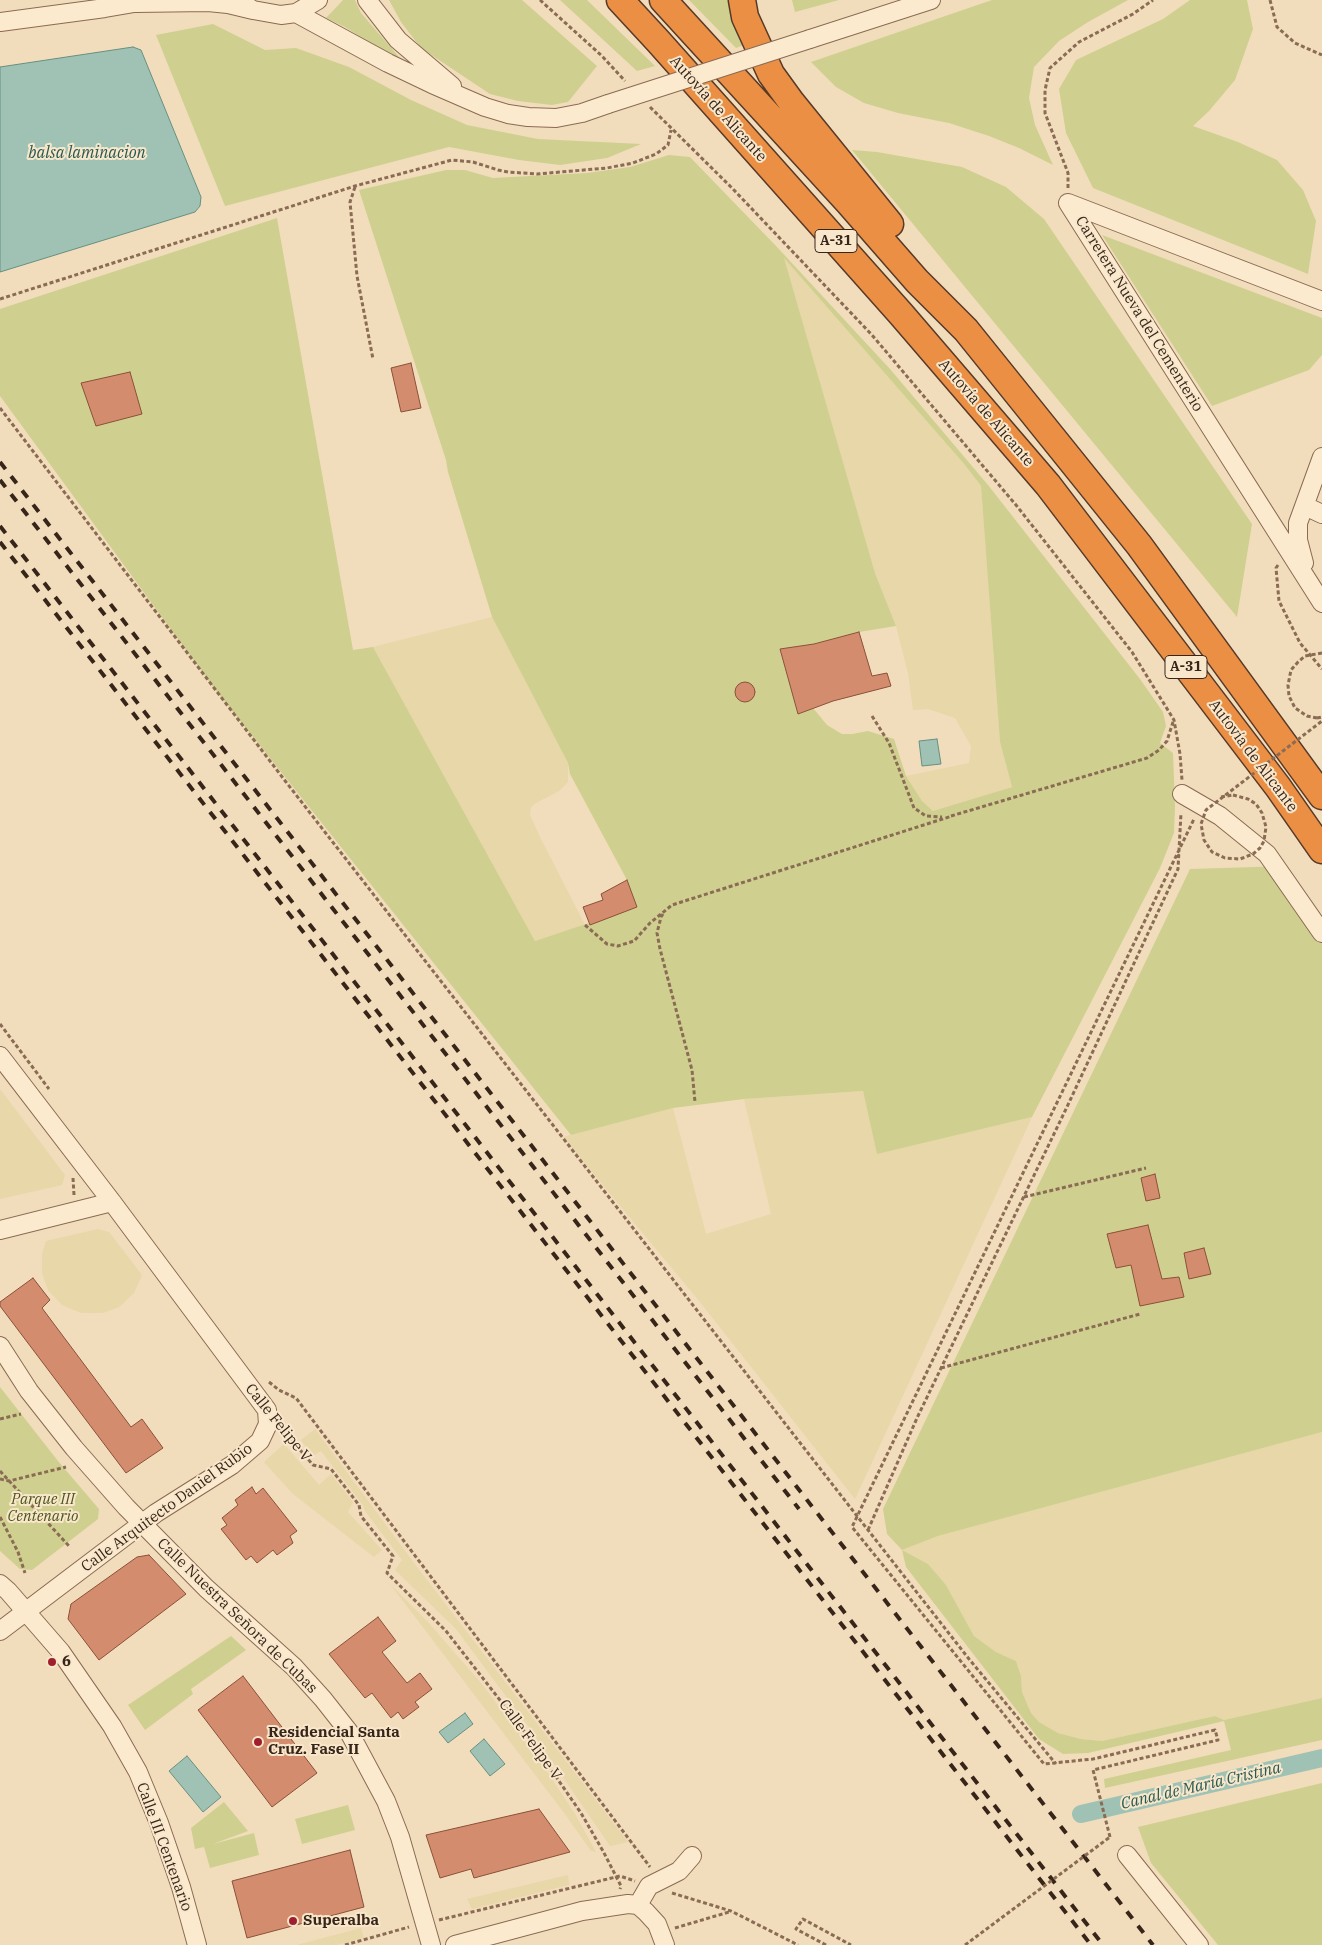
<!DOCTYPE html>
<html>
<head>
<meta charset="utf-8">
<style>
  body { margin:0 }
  canvas { display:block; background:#f1dcbb }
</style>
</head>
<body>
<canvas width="1322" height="1945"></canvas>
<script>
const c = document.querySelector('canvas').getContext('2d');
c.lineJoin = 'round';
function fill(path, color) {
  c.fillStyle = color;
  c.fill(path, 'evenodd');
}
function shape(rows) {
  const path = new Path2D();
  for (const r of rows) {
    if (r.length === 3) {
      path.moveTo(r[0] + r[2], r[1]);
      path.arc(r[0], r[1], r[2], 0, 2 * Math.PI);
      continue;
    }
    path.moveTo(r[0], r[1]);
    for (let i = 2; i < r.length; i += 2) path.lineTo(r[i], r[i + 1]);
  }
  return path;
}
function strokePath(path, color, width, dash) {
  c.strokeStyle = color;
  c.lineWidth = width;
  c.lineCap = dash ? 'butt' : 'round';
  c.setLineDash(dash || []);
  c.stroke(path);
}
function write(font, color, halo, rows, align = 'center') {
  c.font = font + ' "IBM Plex Serif",serif';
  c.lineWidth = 4;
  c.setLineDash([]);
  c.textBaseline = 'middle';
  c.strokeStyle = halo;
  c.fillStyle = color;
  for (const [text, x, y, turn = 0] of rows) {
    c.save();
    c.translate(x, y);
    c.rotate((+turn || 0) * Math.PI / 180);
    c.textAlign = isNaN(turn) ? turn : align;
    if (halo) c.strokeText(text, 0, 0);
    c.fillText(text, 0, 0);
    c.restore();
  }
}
fill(shape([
  [783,257,965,465,981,486,1000,742,1012,787,933,811,922,801,906,776,969,763,971,746,955,718,928,709,913,710,908,673,896,626,875,573],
  [492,617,568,763,568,782,559,791,536,803,531,807,530,815,539,835,585,925,535,941,373,647],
  [0,1089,65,1175,62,1185,0,1199],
  [863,1091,877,1153,1032,1117,855,1499,700,1302,563,1137,673,1108,706,1234,771,1214,744,1099],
  [98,1229,109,1232,142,1275,134,1293,119,1307,103,1313,81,1313,62,1305,48,1290,42,1273,42,1254,46,1241],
  [315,1429,417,1567,628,1842,610,1846,528,1726,456,1629,395,1570,402,1560,365,1511,363,1505,321,1451,313,1456,301,1440],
  [1322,1432,1322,1698,1224,1720,1215,1716,1102,1741,1081,1739,1058,1733,1039,1722,1031,1713,1022,1692,1021,1676,1016,1661,996,1652,974,1636,946,1585,928,1564,902,1550,938,1536],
  [284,1444,319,1485,331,1474,353,1502,348,1512,382,1550,374,1557,293,1494,264,1462],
  [390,1584,427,1621,481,1683,503,1712,546,1770,575,1814,596,1852,591,1851,565,1814],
  [568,1875,569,1885,472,1909,467,1899],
  [361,1928,364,1938,336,1945,297,1945]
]), '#e8d7a8');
fill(shape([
  [343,0,355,0,361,13,406,65,345,27,326,18],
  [389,0,522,0,597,66,568,102,552,105,518,101,490,94,421,48,401,22],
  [560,0,587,0,655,66,637,71],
  [689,0,732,0,744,45,736,48],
  [792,0,839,0,795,12],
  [992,0,1128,0,1088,22,1059,41,1034,67,1029,98,1035,125,1053,165,1019,148,989,136,949,123,898,113,864,103,836,87,811,62],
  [1190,0,1247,0,1253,29,1235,80,1209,111,1193,126,1238,142,1277,160,1303,190,1316,221,1308,274,1093,188,1066,133,1059,89,1076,60,1163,19],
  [213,24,265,50,296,48,349,67,411,100,467,125,538,139,641,144,607,158,560,165,519,160,449,147,225,206,156,35],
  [852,150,877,152,962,167,1006,187,1044,219,1252,524,1237,617],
  [669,155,690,157,777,247,890,369,988,485,1140,679,1163,712,1166,726,1160,743,1173,753,1175,806,1174,833,1160,868,1032,1117,877,1154,863,1091,744,1099,673,1108,571,1135,214,688,0,396,0,309,277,218,353,650,373,647,535,941,637,907,627,880,570,774,568,763,492,617,448,472,446,460,359,190,446,170,465,170,493,178,587,173,630,167],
  [784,258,965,465,981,486,1000,742,1012,787,933,811,922,801,906,776,894,739,868,731,852,734,842,734,827,725,813,708,798,714,780,649,814,644,859,632,896,626,875,573],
  [1102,235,1322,318,1322,355,1309,370,1212,406],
  [1287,866,1322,918,1322,1432,938,1536,902,1550,928,1564,946,1585,974,1636,996,1652,1016,1661,1021,1676,1022,1692,1031,1713,1039,1722,1058,1733,1081,1739,1102,1741,1215,1716,1224,1720,1322,1698,1322,1740,1105,1788,1104,1779,1231,1750,1224,1721,1088,1753,1063,1754,1039,1739,906,1567,902,1550,887,1534,883,1509,1190,869],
  [0,1387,58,1461,99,1509,98,1519,32,1570,20,1569,0,1551],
  [231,1636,246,1650,191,1689,193,1694,145,1730,128,1705],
  [1322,1783,1322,1945,1218,1945,1151,1863,1138,1827],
  [224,1802,248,1831,213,1844,254,1833,259,1855,210,1868,204,1847,195,1849,191,1828],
  [348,1805,355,1830,302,1844,295,1819]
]), '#cfd08f');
const water = shape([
  [133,47,141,50,201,197,200,206,195,212,0,272,0,67,133,47],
  [937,739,941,764,922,766,919,741,937,739],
  [465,1713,473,1724,448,1743,439,1732,465,1713],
  [484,1739,505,1764,490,1776,470,1751,484,1739],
  [187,1756,221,1797,203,1812,169,1771,187,1756]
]);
fill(water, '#a0c2b4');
strokePath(water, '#679081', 1);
strokePath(shape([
  [1081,1814,1322,1758]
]), '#a0c2b4', 18);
const building = shape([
  [411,363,421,408,401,412,391,368,411,363],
  [130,372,142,414,96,426,81,383,130,372],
  [859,632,872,676,887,673,891,686,833,701,798,714,780,649,814,644,859,632],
  [745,692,10],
  [627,880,637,907,590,925,583,907,603,900,601,894,627,880],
  [1155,1174,1160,1198,1146,1201,1141,1178,1155,1174],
  [1148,1225,1162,1279,1179,1277,1184,1297,1140,1306,1131,1265,1116,1268,1107,1234,1148,1225],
  [1204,1248,1211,1274,1189,1279,1184,1253,1204,1248],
  [33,1278,50,1300,42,1308,131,1427,142,1419,163,1448,126,1473,0,1306,0,1302,33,1278],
  [252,1487,256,1494,263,1488,297,1531,290,1536,293,1543,277,1555,273,1550,257,1563,251,1556,246,1560,221,1529,227,1525,222,1518,238,1505,235,1500,252,1487],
  [149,1555,186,1594,99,1660,68,1619,71,1604,137,1557,149,1555],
  [378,1617,396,1641,382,1652,407,1683,420,1673,432,1689,415,1702,419,1707,403,1719,398,1712,391,1718,372,1693,365,1698,329,1654,378,1617],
  [243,1676,317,1773,272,1807,198,1710,243,1676],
  [539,1809,570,1852,474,1878,471,1869,440,1878,426,1835,539,1809],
  [350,1850,364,1907,247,1938,232,1881,350,1850]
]);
fill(building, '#d38d6e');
strokePath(building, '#8b5038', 1);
const minor = shape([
  [367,0,398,40,452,86],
  [135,3,208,2,228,4,253,10],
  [243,4,253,10,281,15,296,13,318,0],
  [296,13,388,63,432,84,485,107,508,114,528,117,556,118,582,113,608,104],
  [0,22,105,8,140,2,143,0],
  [810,39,931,0],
  [1322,301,1068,203,1322,603],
  [1305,506,1322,514],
  [1304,563,1298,540,1298,523,1322,457],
  [1182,794,1220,816,1267,854,1322,933],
  [0,1056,112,1202,267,1410,268,1424,260,1441,232,1465,156,1513,0,1631],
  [0,1230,112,1202],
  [0,1346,29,1391,74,1448,126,1507,206,1588,294,1667,323,1699,349,1732,386,1801,400,1837,431,1945],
  [0,1584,8,1591,61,1652,112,1726,138,1772,159,1823,181,1887,197,1945],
  [1127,1855,1199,1945],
  [638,1905,649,1886,679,1871,692,1856],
  [455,1945,582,1911,628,1904,638,1905,646,1912,657,1924,665,1945]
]);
const highway = shape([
  [620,0,658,41,901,314,1048,485,1278,787,1322,850],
  [663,0,848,202,917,281,966,330,1139,545,1322,796],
  [742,0,745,17,771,74,792,103,890,224]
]);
strokePath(minor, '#8a6b54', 20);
strokePath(highway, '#573929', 29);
strokePath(shape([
  [540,0,602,56,625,81],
  [1270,0,1277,27,1295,43,1322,55],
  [650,107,732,188,872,335,1016,505,1132,652,1174,720,1180,754,1182,780],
  [355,187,350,202,357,276,373,359],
  [1068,188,1068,173,1045,113,1045,90,1050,68,1079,42,1133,14,1153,0],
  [0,299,355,186,452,160,473,162,498,170,508,172,537,174,607,168,633,163,656,154,668,145,671,130],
  [0,408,286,782,857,1516,969,1659,1056,1764],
  [1278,565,1276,568,1279,601,1300,643,1322,669],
  [872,716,889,743,914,808,926,816,942,817],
  [1317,718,1322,717],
  [1221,797,1233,795],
  [951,816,1147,758,1159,750,1167,741,1173,722],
  [663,914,661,917,657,933,660,949,692,1070,695,1102],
  [585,925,607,944,618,946,634,941,650,923,672,905,952,816],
  [0,1024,49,1089],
  [73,1178,74,1195],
  [1024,1197,1146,1168],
  [941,1368,1140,1314],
  [269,1382,279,1390,296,1398,650,1867],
  [0,1419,21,1414],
  [283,1430,313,1465,331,1469,359,1505,361,1516,393,1556,387,1573,446,1631,528,1736,581,1813,603,1851,621,1886,620,1889],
  [0,1471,69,1546],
  [0,1479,9,1481,66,1467],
  [0,1517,18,1552,25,1573],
  [868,1530,917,1418,1066,1109,1178,869,1181,813],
  [1110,1837,1093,1770,1218,1740,1215,1730,1093,1759,1044,1764,852,1527,1194,819],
  [672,1893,731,1911,798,1945],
  [439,1920,620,1876,635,1881],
  [675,1928,729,1912],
  [345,1945,409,1927],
  [826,1945,796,1929,803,1919,851,1945]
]), '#8a6b54', 3, [4, 2.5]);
strokePath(minor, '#fceacf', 18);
strokePath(highway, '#ea8f43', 26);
strokePath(shape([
  [0,462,1153,1945],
  [0,480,799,1509],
  [0,526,1103,1945],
  [0,542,1091,1945]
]), '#38251a', 4, [9, 9]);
const minorBridge = shape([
  [608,104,810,39]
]);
strokePath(minorBridge, '#8a6b54', 20, []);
strokePath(shape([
  [1317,718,1307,716,1295,708,1289,696,1288,685,1291,670,1298,662,1305,656,1322,653],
  [1233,795,1248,799,1256,804,1262,813,1266,827,1264,841,1260,848,1253,854,1240,859,1225,858,1212,852,1204,840,1201,824,1206,810,1322,721],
  [965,1945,1110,1837]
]), '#8a6b54', 3, [4, 2.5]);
strokePath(minorBridge, '#fceacf', 18);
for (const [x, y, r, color] of [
  [52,1662,5,"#9e1f2d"],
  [258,1742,5,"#9e1f2d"],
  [293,1921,5,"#9e1f2d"]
]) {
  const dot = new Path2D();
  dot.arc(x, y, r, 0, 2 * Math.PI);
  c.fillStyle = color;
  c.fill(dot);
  strokePath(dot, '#f8e7cb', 2);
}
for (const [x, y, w] of [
  [836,241,42],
  [1186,667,42]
]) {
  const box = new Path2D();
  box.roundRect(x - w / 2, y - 11.5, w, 23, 4);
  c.fillStyle = '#f8e7cb';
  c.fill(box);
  strokePath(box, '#38251a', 1);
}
write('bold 14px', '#38251a', null, [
  ["A-31",836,241],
  ["A-31",1186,667]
]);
write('15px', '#38251a', '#f8e7cb', [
  ["Autovía de Alicante",718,109,48],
  ["Carretera Nueva del Cementerio",1139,314,58],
  ["Autovía de Alicante",986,413,49],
  ["Autovía de Alicante",1253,756,53],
  ["Calle Felipe V",278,1423,51],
  ["Calle Arquitecto Daniel Rubio",167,1508,-36],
  ["Calle Nuestra Señora de Cubas",237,1616,44],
  ["Calle Felipe V",530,1740,54],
  ["Calle III Centenario",164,1847,70]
]);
write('italic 15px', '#4e561f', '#f8e7cb', [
  ["Parque III",43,1500],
  ["Centenario",43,1517]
]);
write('bold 15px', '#38251a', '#f8e7cb', [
  ["6",62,1662],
  ["Residencial Santa",268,1733],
  ["Cruz. Fase II",268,1750],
  ["Superalba",303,1921]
], 'left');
write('italic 16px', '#285951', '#f8e7cb', [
  ["balsa laminacion",87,153],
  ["Canal de María Cristina",1201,1786,-13]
]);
</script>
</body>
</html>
